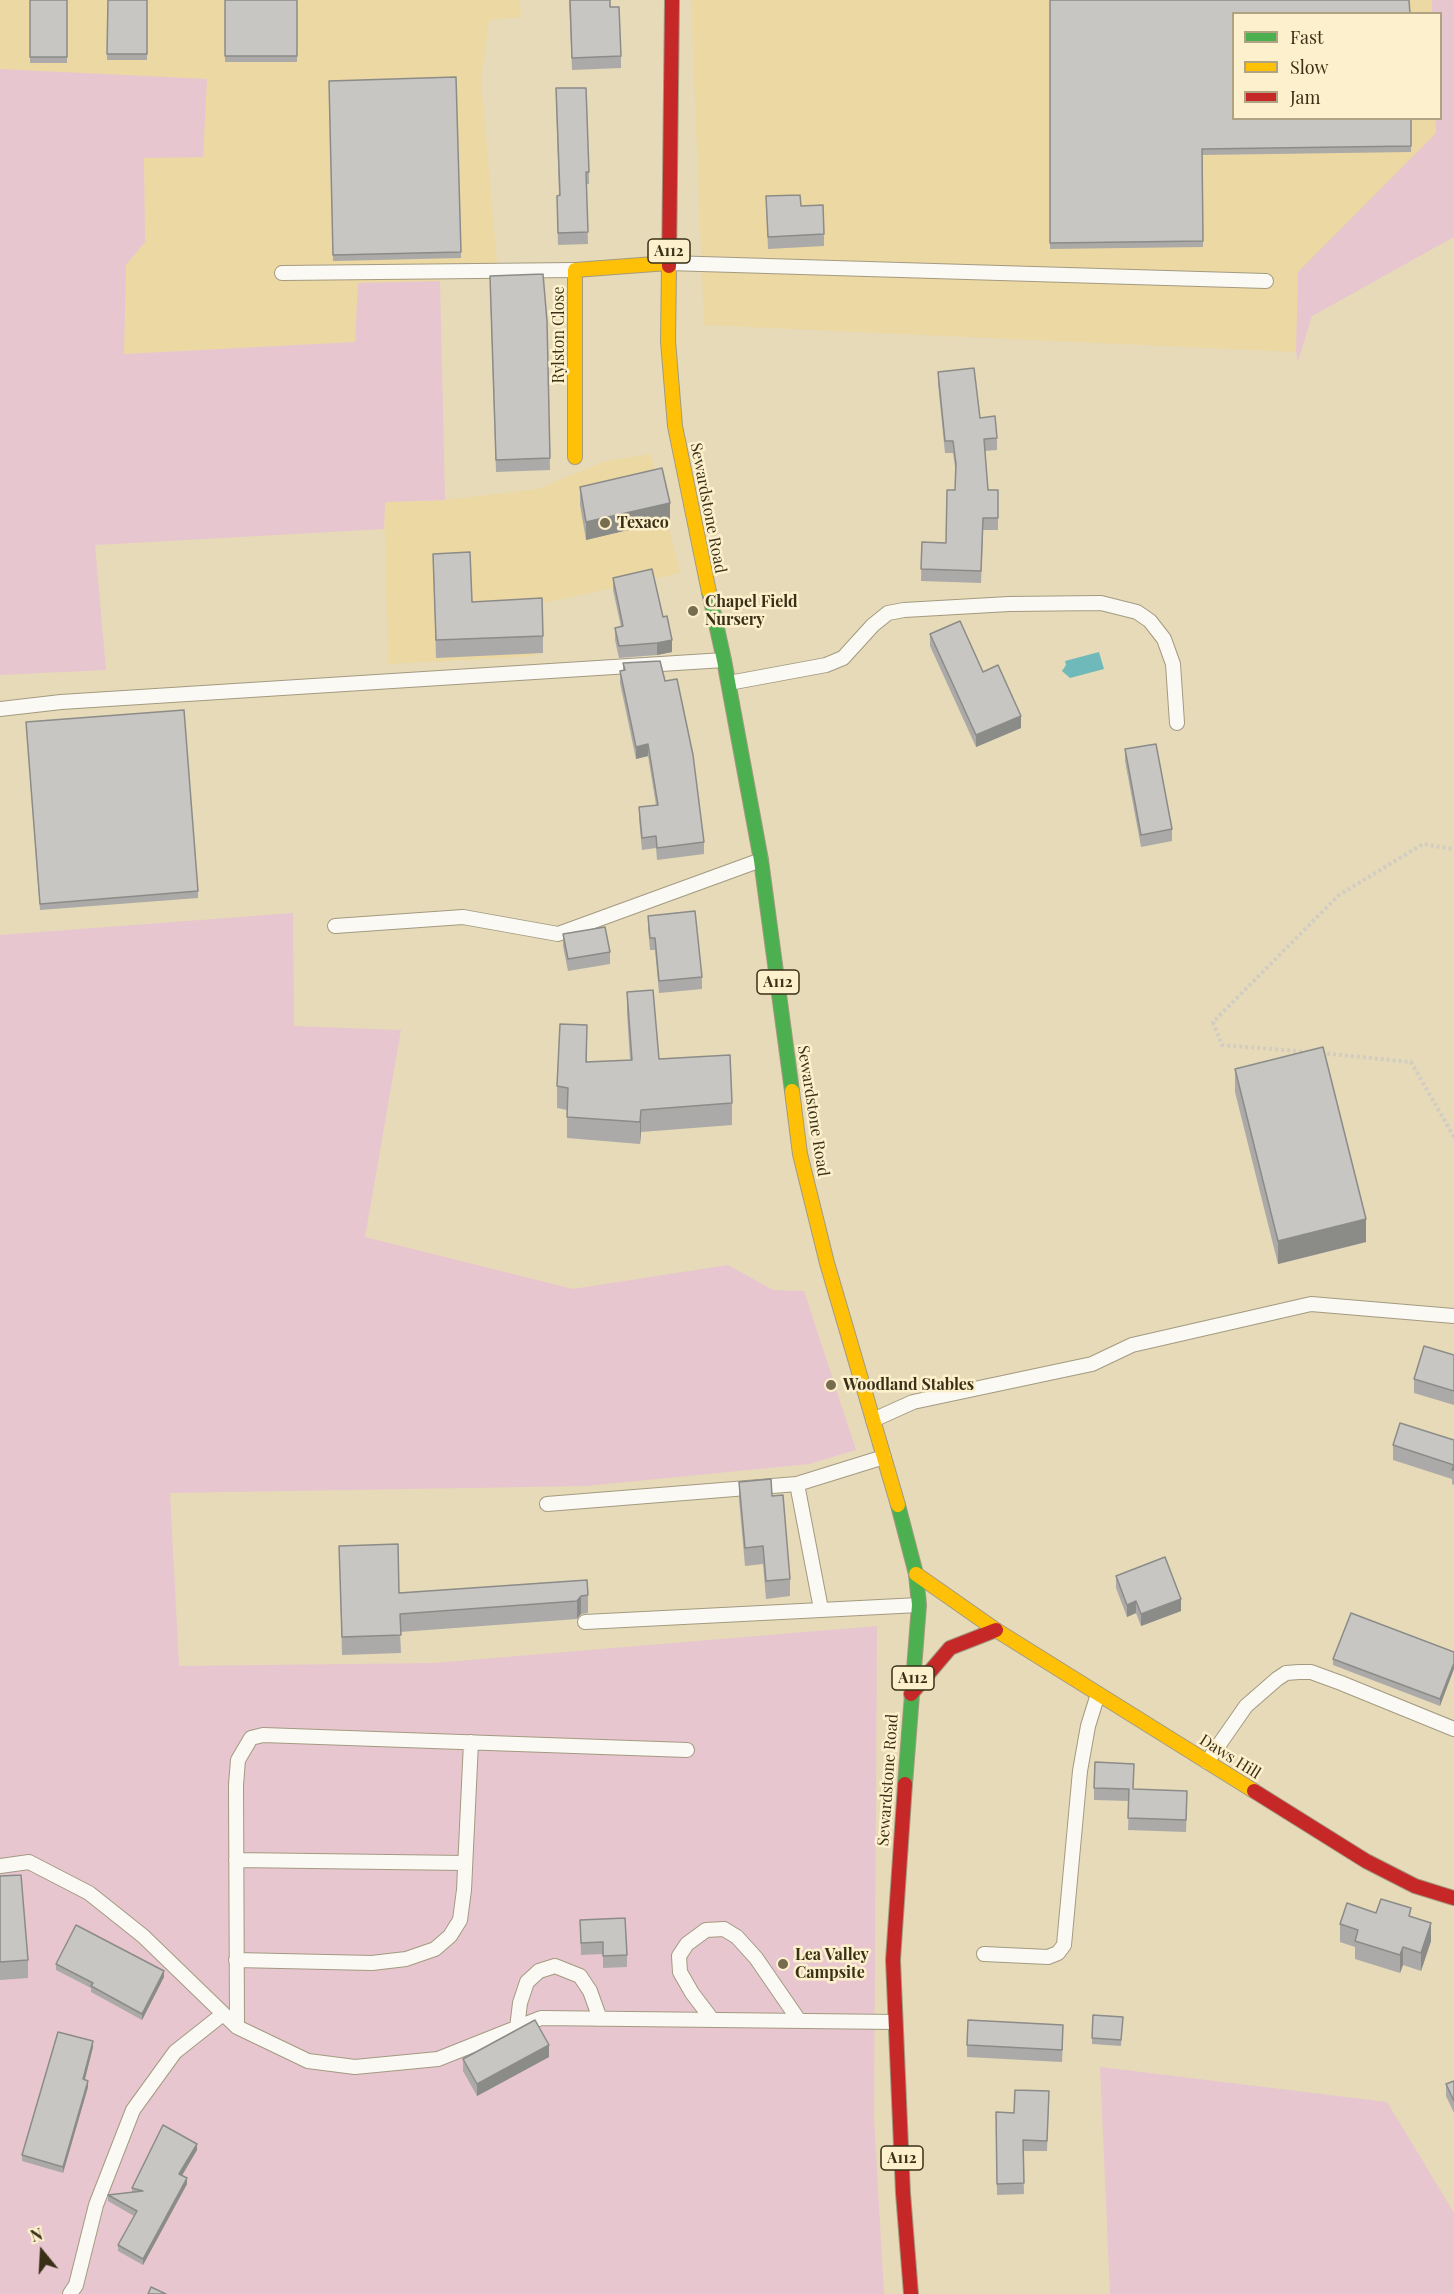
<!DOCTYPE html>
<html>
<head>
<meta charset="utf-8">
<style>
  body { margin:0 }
  #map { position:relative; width:1454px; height:2294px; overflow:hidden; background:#e6dab8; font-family:"Playfair Display",serif }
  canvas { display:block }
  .legend { position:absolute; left:1232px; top:12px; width:210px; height:108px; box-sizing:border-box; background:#fdf0cc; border:2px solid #afa384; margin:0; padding:8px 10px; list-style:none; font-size:18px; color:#393017 }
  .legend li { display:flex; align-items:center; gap:12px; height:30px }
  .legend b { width:30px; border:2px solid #afa384 }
  .north { position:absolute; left:12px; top:2222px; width:60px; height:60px; -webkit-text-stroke:4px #fdf0cc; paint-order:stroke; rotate:342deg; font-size:16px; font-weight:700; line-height:24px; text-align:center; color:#393017 }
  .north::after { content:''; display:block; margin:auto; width:21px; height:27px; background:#393017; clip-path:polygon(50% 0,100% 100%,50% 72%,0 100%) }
</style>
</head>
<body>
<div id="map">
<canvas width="1454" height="2294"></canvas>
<ul class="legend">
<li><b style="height:8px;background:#4caf50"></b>Fast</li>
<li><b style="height:8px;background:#ffc107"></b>Slow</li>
<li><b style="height:8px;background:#c62828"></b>Jam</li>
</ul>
<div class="north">N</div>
</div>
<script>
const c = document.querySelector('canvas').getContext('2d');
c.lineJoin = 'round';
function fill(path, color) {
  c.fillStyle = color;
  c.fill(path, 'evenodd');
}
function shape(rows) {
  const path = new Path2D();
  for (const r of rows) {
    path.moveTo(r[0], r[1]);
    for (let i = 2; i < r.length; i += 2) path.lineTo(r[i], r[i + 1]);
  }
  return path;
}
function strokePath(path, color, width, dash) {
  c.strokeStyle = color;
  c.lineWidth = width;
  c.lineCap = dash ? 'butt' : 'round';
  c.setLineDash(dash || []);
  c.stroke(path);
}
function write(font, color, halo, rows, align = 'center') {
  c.font = font + ' "Playfair Display",serif';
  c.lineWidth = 5;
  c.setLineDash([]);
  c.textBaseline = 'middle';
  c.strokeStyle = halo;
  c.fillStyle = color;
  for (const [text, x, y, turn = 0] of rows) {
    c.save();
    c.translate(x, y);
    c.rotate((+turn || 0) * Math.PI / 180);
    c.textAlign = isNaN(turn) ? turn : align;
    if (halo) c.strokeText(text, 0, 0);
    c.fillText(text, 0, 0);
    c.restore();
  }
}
fill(shape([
  [0,0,520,0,521,17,489,20,481,80,497,263,440,281,359,283,355,342,124,354,126,265,145,242,144,158,207,80,0,69],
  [691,0,1432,0,1432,13,1234,14,1234,118,1435,119,1436,133,1306,295,1296,352,704,325],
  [651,454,680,573,526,607,536,656,388,664,384,502,445,500,537,489,606,461]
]), '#ecd8a3');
fill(shape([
  [1432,0,1454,0,1454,237,1312,316,1298,361,1296,352,1298,272,1436,133,1435,119,1440,118,1440,14,1432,13],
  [0,69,207,79,203,157,144,158,145,242,126,265,124,354,355,342,358,283,440,281,445,500,385,502,384,529,95,545,106,670,0,675],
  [293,913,294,1026,401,1030,365,1237,573,1289,728,1265,773,1290,804,1291,856,1450,809,1464,586,1486,170,1493,179,1666,434,1663,877,1626,874,2118,884,2294,0,2294,0,935],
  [1100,2067,1387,2102,1454,2213,1454,2294,1110,2294]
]), '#e7c6cf');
fill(shape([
  [1099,652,1104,669,1070,678,1062,671,1066,665,1065,661]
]), '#70b9bb');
const lane = shape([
  [668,263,1266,281],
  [282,273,575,270],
  [729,683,826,665,843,658,873,625,888,613,904,610,1009,604,1101,603,1137,612,1150,621,1164,639,1173,664,1177,723],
  [0,709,61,702,724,660],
  [335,926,463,917,558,934,761,860],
  [873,1420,913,1402,1092,1364,1132,1345,1311,1304,1454,1316],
  [797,1484,821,1609],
  [547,1504,797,1484,884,1457],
  [585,1622,919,1605],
  [1207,1762,1246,1706,1277,1679,1286,1673,1299,1672,1311,1672,1341,1683,1454,1729],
  [236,1860,465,1863],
  [0,1866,29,1862,89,1893,143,1936,237,2027,308,2061,355,2067,438,2059,541,2018,895,2022],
  [984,1954,1048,1957,1058,1953,1064,1945,1080,1771,1088,1726,1098,1694],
  [236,1960,372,1963,406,1959,435,1949,450,1936,460,1920,464,1890,471,1742],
  [711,2018,692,1993,680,1972,679,1956,687,1944,706,1930,724,1929,737,1937,756,1958,798,2019],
  [237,2027,236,1785,238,1760,251,1738,263,1735,687,1750],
  [517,2028,520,2003,527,1982,539,1971,555,1966,580,1976,590,1991,600,2019],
  [70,2294,76,2285,96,2205,133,2110,175,2052,223,2014]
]);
const fast = shape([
  [709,592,724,660,761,860,792,1091],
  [898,1505,916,1574,919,1605,905,1784]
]);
const slow = shape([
  [669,266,668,341,675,426,709,592],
  [575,457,575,270,668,263],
  [792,1091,800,1154,827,1263,898,1505],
  [916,1574,996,1630,1254,1791]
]);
const jam = shape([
  [669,266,672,0],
  [911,1694,950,1648,996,1630],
  [905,1784,893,1960,903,2193,911,2294],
  [1254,1791,1366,1861,1415,1886,1454,1898]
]);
strokePath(lane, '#a39a80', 16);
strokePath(fast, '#a39a80', 16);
strokePath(slow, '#a39a80', 16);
strokePath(jam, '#a39a80', 16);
strokePath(shape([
  [1308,1052,1222,1045,1213,1022,1339,895,1423,844,1454,849],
  [1321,1053,1411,1062,1454,1137]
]), '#d1cdc3', 4, [3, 3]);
strokePath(lane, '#fbf9f4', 14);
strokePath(fast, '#4caf50', 14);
strokePath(slow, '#ffc107', 14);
strokePath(jam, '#c62828', 14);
fill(shape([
  [30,0,67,0,67,63,30,63],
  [108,0,147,0,147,60,107,60],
  [225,0,297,0,297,62,225,62],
  [569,0,610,0,610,7,621,56,621,68,572,70],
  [1050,0,1411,118,1411,152,1202,155,1203,247,1050,249],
  [456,77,461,258,333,261,329,81],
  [556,100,589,172,589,184,586,184,588,244,558,245,557,208,559,195],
  [766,196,801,206,824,234,824,246,768,249],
  [490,288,547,321,550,470,496,472],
  [938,372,997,438,997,450,985,451,988,490,998,490,998,530,983,530,981,583,921,581,922,542,946,543,955,490,956,474,953,453,945,453,938,384],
  [580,487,670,520,586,540,580,505],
  [433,554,472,602,543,636,543,653,436,658],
  [613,578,663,617,672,652,657,655,619,658,615,640,615,628,621,627,613,590],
  [930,634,983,672,1021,728,976,747,930,646],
  [623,663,704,842,704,854,657,860,656,848,642,850,639,819,639,807,656,805,648,756,636,759,620,683,620,671,623,671],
  [26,722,198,891,198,898,40,910],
  [1125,749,1172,829,1172,841,1141,847,1125,761],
  [648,916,702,977,702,989,659,993,655,950,650,950,648,928],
  [563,934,610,952,610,964,568,971,563,946],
  [627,992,659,1059,732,1103,732,1125,641,1132,640,1144,567,1138,567,1110,557,1108,557,1086,587,1047,587,1062,630,1060,627,1013],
  [1235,1069,1366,1242,1278,1264,1235,1092],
  [1454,1355,1454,1405,1414,1393,1414,1379],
  [1454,1440,1454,1485,1452,1484,1452,1479,1393,1460,1393,1445],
  [739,1482,772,1496,790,1579,790,1596,766,1599,763,1564,745,1566,739,1499],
  [339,1546,399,1593,588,1595,588,1613,581,1614,577,1619,400,1632,401,1653,342,1655],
  [1116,1576,1181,1611,1141,1626,1136,1613,1127,1617,1116,1588],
  [1454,1652,1440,1706,1333,1665,1333,1659],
  [1094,1788,1134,1789,1187,1803,1186,1832,1128,1830,1129,1801,1094,1800],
  [0,1876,28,1960,28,1978,0,1980],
  [1376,1913,1411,1917,1431,1941,1421,1971,1403,1965,1400,1973,1355,1959,1355,1947,1340,1942,1340,1924],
  [580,1920,627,1955,627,1967,603,1968,603,1954,581,1955],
  [56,1964,164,1977,142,2020,91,1992,91,1988,56,1970],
  [1123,2017,1121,2046,1092,2044,1092,2038],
  [1063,2037,1062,2062,967,2057,967,2045],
  [93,2047,85,2080,88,2087,63,2173,22,2161,22,2155],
  [549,2057,477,2096,463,2071,463,2059],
  [1454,2081,1454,2113,1446,2096,1446,2084],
  [1049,2091,1047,2151,1023,2151,1024,2194,997,2195,996,2112,1014,2113],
  [197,2150,182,2176,187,2184,143,2265,118,2251,118,2245,134,2216,108,2201,108,2195,132,2192,132,2188]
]), '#abaaa8');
fill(shape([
  [670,503,670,520,586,540,586,522],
  [672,640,672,652,657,655,657,643],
  [1021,716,1021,728,976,747,976,735],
  [648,744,648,756,636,759,636,747],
  [587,1025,587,1047,586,1084,586,1062],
  [641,1110,641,1132,640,1144,640,1122],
  [1366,1219,1366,1242,1278,1264,1278,1241],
  [581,1596,581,1614,577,1619,577,1601],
  [1181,1599,1181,1611,1141,1626,1141,1614],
  [1136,1601,1136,1613,1127,1617,1127,1605],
  [1454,1663,1454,1669,1440,1706,1440,1699],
  [1431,1923,1431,1941,1421,1971,1421,1953],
  [1403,1947,1403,1965,1400,1973,1400,1955],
  [164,1971,164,1977,142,2020,142,2014],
  [93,2041,93,2047,83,2086,83,2079],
  [549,2045,549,2057,477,2096,477,2084],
  [88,2081,88,2087,63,2173,63,2167],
  [197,2144,197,2150,179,2180,179,2174],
  [187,2178,187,2184,143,2265,143,2259]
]), '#8b8b88');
const building = shape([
  [30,0,67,0,67,57,30,57,30,0],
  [108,0,147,0,147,54,107,54,108,0],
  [225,0,297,0,297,56,225,56,225,0],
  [570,0,610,0,610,7,619,7,621,56,572,58,570,0],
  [1050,0,1409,0,1410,14,1233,14,1233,118,1411,118,1411,146,1202,149,1203,241,1050,243,1050,0],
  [456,77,461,252,333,255,329,81,456,77],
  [556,88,586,88,589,172,586,172,588,232,558,233,557,196,560,195,556,88],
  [800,195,801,206,823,205,824,234,768,237,766,196,800,195],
  [543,274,547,321,550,458,496,460,490,276,543,274],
  [974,368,980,418,995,416,997,438,984,439,988,490,998,490,998,518,983,518,981,571,921,569,922,542,946,543,947,490,955,490,956,464,953,441,945,441,938,372,974,368],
  [662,468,670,503,586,522,580,487,662,468],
  [470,552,472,602,542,598,543,636,436,640,433,554,470,552],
  [652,569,663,617,667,616,672,640,657,643,619,646,615,628,623,626,613,578,652,569],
  [960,621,983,672,998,665,1021,716,976,735,930,634,960,621],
  [660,661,665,681,677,679,693,755,704,842,657,848,656,836,642,838,639,807,658,805,648,744,636,747,620,671,625,670,623,663,660,661],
  [184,710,198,891,40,904,26,722,184,710],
  [1156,744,1172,829,1141,835,1125,749,1156,744],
  [695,911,702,977,659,981,655,938,650,938,648,916,695,911],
  [605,927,610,952,568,959,563,934,605,927],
  [653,990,659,1059,730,1055,732,1103,641,1110,640,1122,567,1117,568,1088,557,1086,560,1024,587,1025,586,1062,632,1060,627,992,653,990],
  [1323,1047,1366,1219,1278,1241,1235,1069,1323,1047],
  [1424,1346,1454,1355,1454,1391,1414,1379,1424,1346],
  [1400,1423,1454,1440,1454,1470,1452,1470,1454,1465,1393,1445,1400,1423],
  [771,1479,772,1496,783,1495,790,1579,766,1581,763,1546,745,1548,739,1482,771,1479],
  [398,1544,399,1593,587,1580,588,1595,581,1596,577,1601,400,1614,401,1635,342,1637,339,1546,398,1544],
  [1165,1557,1181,1599,1141,1614,1136,1601,1127,1605,1116,1576,1165,1557],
  [1351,1613,1454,1652,1454,1663,1440,1699,1333,1659,1351,1613],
  [1095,1762,1134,1764,1133,1789,1187,1791,1186,1820,1128,1818,1129,1789,1094,1788,1095,1762],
  [21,1875,28,1960,0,1962,0,1876,21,1875],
  [1381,1899,1411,1908,1409,1916,1431,1923,1421,1953,1403,1947,1400,1955,1355,1941,1358,1930,1340,1924,1347,1903,1376,1913,1381,1899],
  [625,1918,627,1955,603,1956,603,1942,581,1943,580,1920,625,1918],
  [76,1925,164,1971,142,2014,91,1986,93,1983,56,1964,76,1925],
  [1093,2015,1123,2017,1121,2040,1092,2038,1093,2015],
  [535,2020,549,2045,477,2084,463,2059,535,2020],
  [968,2020,1063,2025,1062,2050,967,2045,968,2020],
  [58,2032,93,2041,83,2079,88,2081,63,2167,22,2155,58,2032],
  [1454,2081,1454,2101,1446,2084,1454,2081],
  [1015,2090,1049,2091,1047,2141,1023,2140,1024,2183,997,2184,996,2112,1014,2113,1015,2090],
  [163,2125,197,2144,179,2174,187,2178,143,2259,118,2245,137,2211,108,2195,143,2191,132,2188,163,2125],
  [151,2287,166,2294,148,2294,151,2287]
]);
fill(building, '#c7c6c3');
strokePath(building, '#8b8b88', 1.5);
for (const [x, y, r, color] of [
  [605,523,6,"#766c4f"],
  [693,611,6,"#766c4f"],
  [831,1385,6,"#766c4f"],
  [783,1964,6,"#766c4f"]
]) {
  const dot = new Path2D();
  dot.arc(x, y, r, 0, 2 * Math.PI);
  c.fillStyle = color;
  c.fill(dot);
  strokePath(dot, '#fdf0cc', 2);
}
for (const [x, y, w] of [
  [669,251,42],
  [778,982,42],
  [913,1678,42],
  [902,2158,42]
]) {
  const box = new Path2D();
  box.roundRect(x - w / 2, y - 12, w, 24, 4.5);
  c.fillStyle = '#fdf0cc';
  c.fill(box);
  strokePath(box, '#393017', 1.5);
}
write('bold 15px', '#393017', null, [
  ["A112",669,251],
  ["A112",778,982],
  ["A112",913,1678],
  ["A112",902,2158]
]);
write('16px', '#393017', '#fdf0cc', [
  ["Rylston Close",559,335,-90],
  ["Sewardstone Road",708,508,79],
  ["Sewardstone Road",813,1111,81],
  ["Daws Hill",1230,1757,32],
  ["Sewardstone Road",888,1780,-86]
]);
write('bold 16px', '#393017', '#fdf0cc', [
  ["Texaco",617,523],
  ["Chapel Field",705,602],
  ["Nursery",705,620],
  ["Woodland Stables",843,1385],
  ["Lea Valley",795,1955],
  ["Campsite",795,1973]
], 'left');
</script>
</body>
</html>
